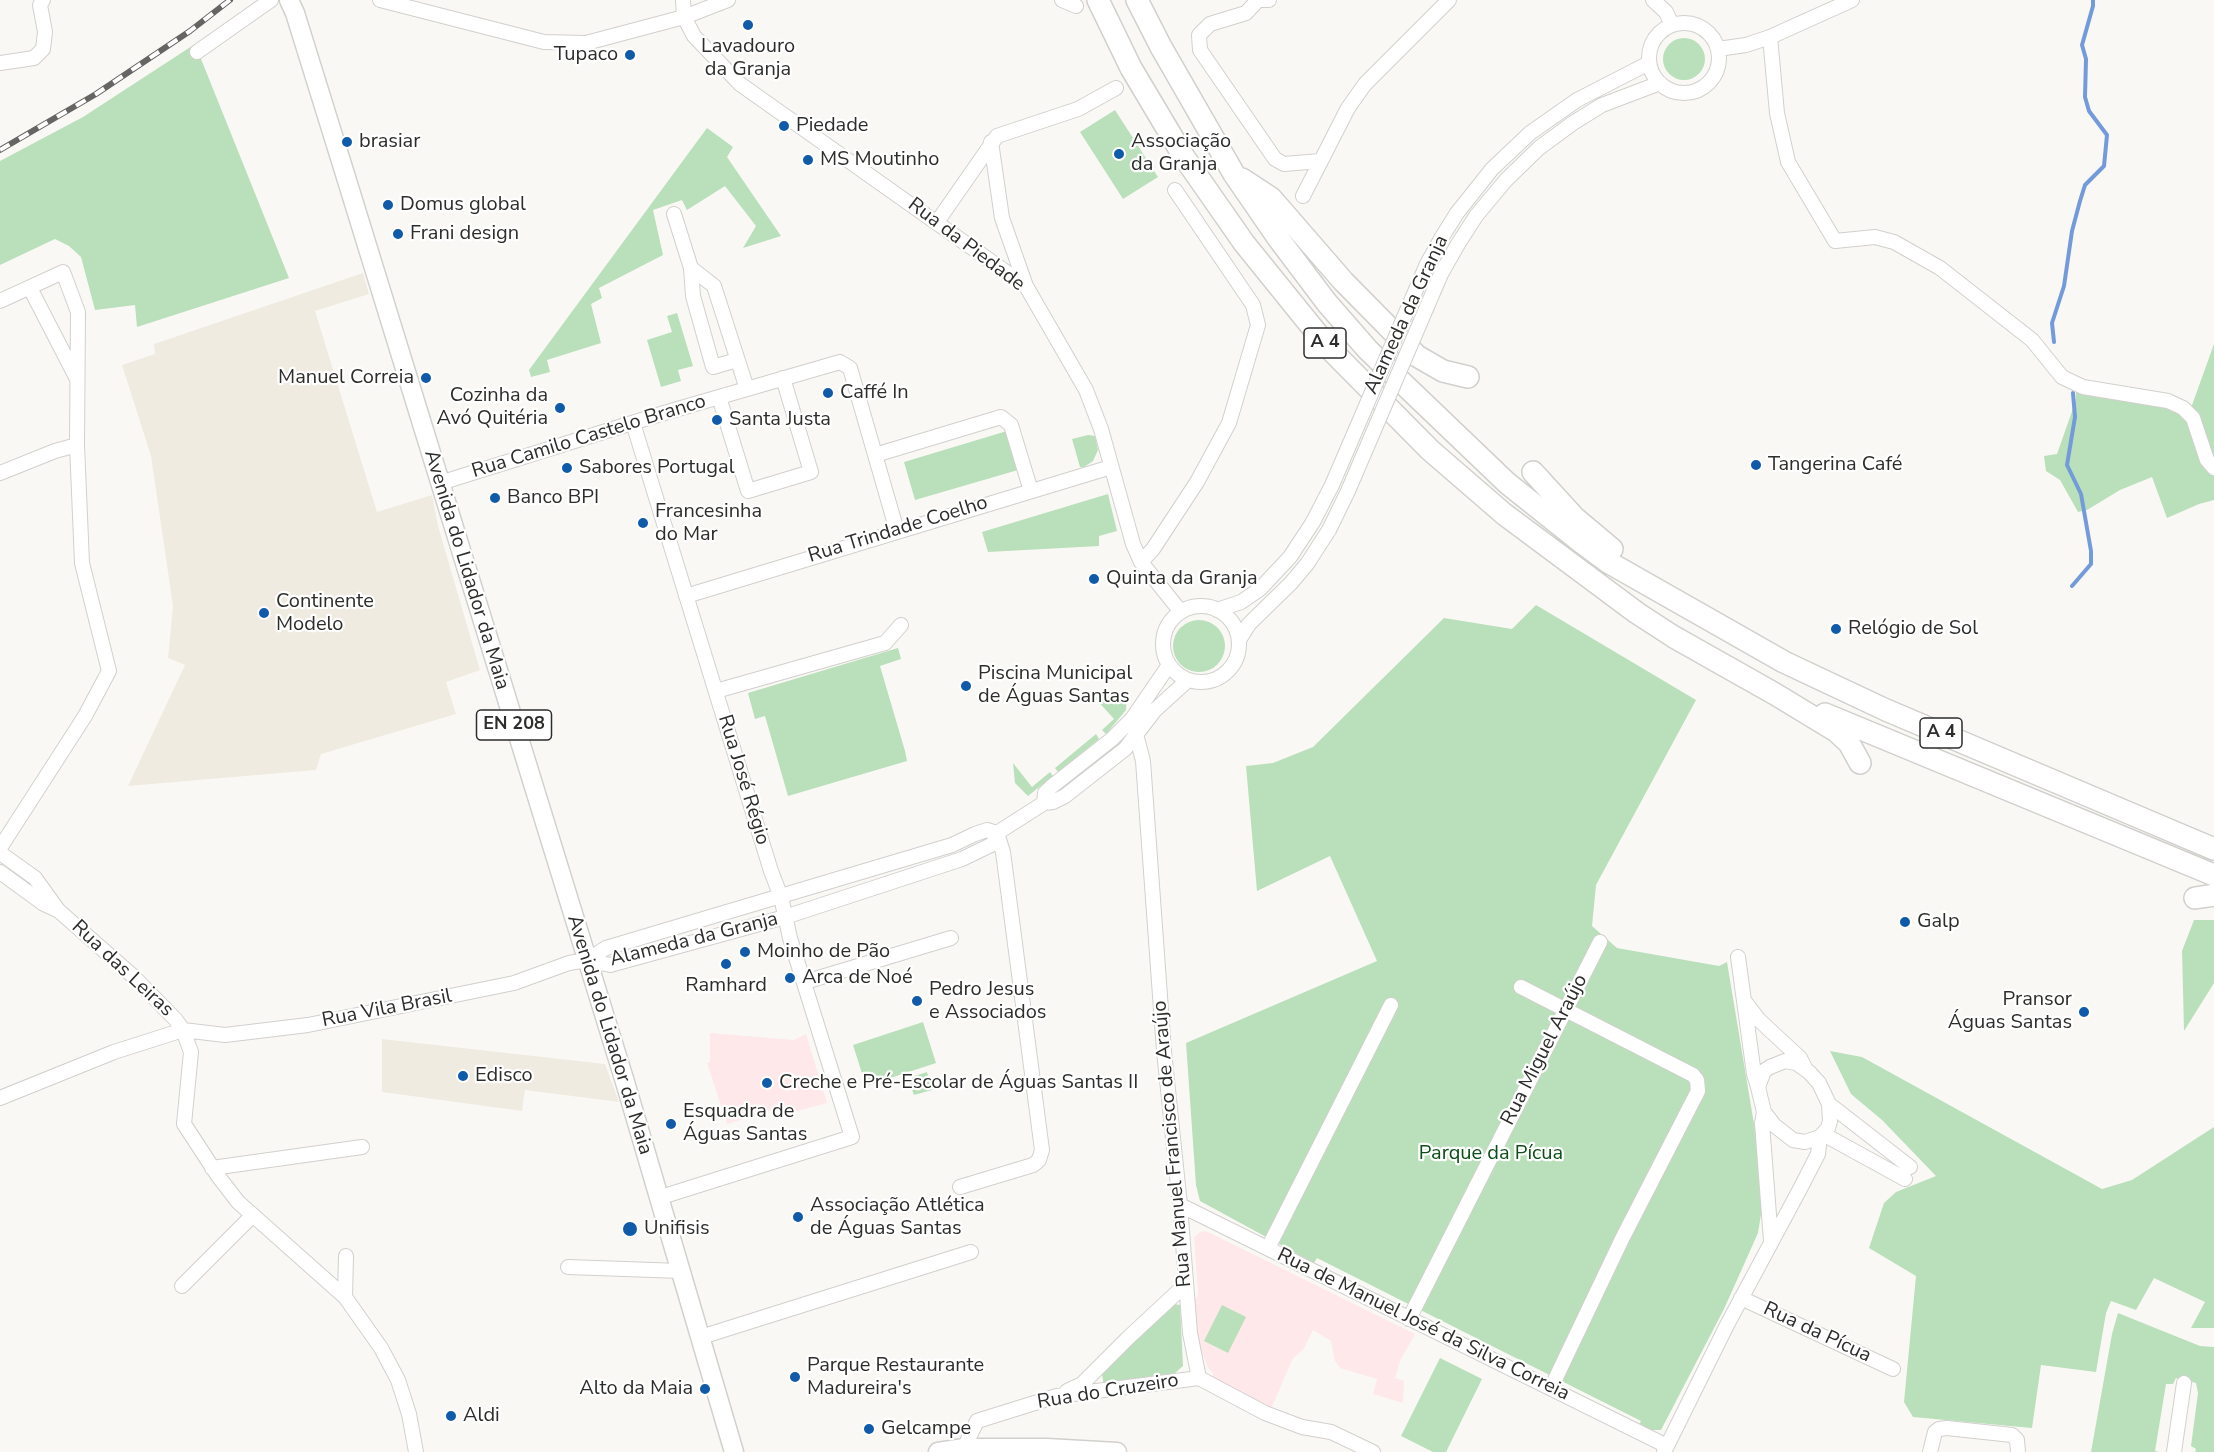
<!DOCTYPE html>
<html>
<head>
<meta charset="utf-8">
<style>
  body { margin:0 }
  canvas { display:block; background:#faf8f5 }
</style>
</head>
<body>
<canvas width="2214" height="1452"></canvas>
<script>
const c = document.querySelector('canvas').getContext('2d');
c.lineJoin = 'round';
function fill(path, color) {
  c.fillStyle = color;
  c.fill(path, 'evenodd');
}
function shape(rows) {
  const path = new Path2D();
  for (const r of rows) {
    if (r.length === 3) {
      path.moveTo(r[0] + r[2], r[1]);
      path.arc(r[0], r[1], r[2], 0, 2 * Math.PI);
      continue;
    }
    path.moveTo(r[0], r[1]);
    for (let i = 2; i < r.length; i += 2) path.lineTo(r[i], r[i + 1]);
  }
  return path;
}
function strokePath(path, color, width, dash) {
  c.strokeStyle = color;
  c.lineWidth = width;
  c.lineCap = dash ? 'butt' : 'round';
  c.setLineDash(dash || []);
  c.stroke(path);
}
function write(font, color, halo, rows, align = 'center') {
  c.font = font + ' "Nunito Sans",sans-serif';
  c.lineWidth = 4.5;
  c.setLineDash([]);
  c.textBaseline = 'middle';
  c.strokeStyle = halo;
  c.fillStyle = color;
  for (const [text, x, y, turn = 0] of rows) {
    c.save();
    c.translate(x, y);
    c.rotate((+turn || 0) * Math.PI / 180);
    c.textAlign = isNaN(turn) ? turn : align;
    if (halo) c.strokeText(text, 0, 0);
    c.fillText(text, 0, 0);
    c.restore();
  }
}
fill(shape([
  [363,273,369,294,315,311,377,512,432,495,438,526,480,670,446,682,456,714,321,754,316,770,128,786,185,665,168,658,173,606,151,456,122,365,155,354,154,344],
  [382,1039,605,1064,619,1102,525,1090,522,1111,382,1092]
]), '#f0ebe1');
fill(shape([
  [710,1033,794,1040,806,1034,827,1103,782,1115,779,1108,727,1124,707,1063,710,1062],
  [1206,1231,1415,1334,1400,1361,1395,1378,1404,1381,1403,1403,1373,1394,1377,1379,1340,1368,1335,1361,1331,1341,1313,1330,1303,1350,1293,1358,1270,1411,1213,1377,1213,1373,1208,1368,1195,1332,1192,1306,1198,1294,1194,1237,1200,1232]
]), '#fee8e9');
fill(shape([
  [1684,59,21],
  [195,44,289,278,137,327,135,305,95,310,81,257,69,246,55,239,0,265,0,161,83,117],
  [1115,110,1158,177,1123,199,1080,132],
  [707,128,733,147,727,157,781,236,743,248,756,226,725,186,687,210,682,200,653,210,663,255,599,288,602,298,591,304,601,343,547,360,550,372,531,377,529,370],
  [677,313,693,366,678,370,681,381,661,387,647,340,672,332,667,316],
  [2214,344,2214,500,2199,504,2167,518,2152,477,2120,490,2087,510,2078,512,2060,480,2046,471,2044,456,2057,454,2076,400,2076,390,2171,407,2187,419],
  [1007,431,1018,470,915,500,904,462],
  [1088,435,1095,436,1098,450,1093,461,1084,467,1080,467,1072,439],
  [1108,494,1117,531,1099,536,1099,546,988,552,982,532],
  [1536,605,1696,700,1596,885,1592,926,1617,948,1719,966,1727,962,1756,1136,1763,1202,1758,1233,1724,1309,1661,1430,1652,1430,1639,1425,1641,1421,1317,1258,1314,1263,1200,1201,1196,1185,1186,1043,1377,961,1330,856,1257,891,1246,766,1273,763,1313,747,1444,618,1512,629],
  [1199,646,26],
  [898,648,901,659,880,666,905,751,907,761,788,796,765,716,755,719,748,693],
  [1127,694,1126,710,1106,734,1102,730,1114,719,1095,698],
  [1096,734,1099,739,1058,772,1055,768],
  [1013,763,1032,787,1050,772,1053,776,1028,796,1015,783],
  [2194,920,2214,920,2214,983,2184,1031,2182,951],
  [923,1022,936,1063,866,1086,853,1045],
  [1830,1051,1862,1057,2102,1189,2132,1180,2214,1127,2214,1328,2191,1328,2205,1302,2154,1278,2136,1310,2111,1301,2106,1313,2096,1372,2041,1365,2032,1428,1913,1417,1904,1402,1916,1276,1869,1248,1884,1203,1896,1192,1936,1176,1882,1120,1851,1094],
  [927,1072,932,1090,914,1095,908,1078],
  [1174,1304,1180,1305,1183,1366,1175,1373,1104,1388,1102,1373],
  [1222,1305,1246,1317,1228,1353,1204,1341],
  [2118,1313,2200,1346,2214,1347,2214,1452,2195,1452,2196,1449,2191,1446,2198,1393,2196,1383,2176,1378,2173,1384,2166,1384,2155,1451,2159,1452,2091,1452,2112,1334],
  [1440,1358,1482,1379,1446,1452,1433,1452,1401,1436]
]), '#b9e0ba');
strokePath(shape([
  [2054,342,2052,323,2064,286,2072,231,2080,201,2085,185,2104,166,2107,135,2089,111,2085,97,2086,59,2082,45,2093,6,2093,0],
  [2072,586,2091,564,2091,551,2081,494,2067,465,2075,417,2073,393]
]), '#739bdb', 4);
const minor = shape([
  [380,0,544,42,586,43,684,17,728,0],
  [683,0,684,17,694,36,740,84,1026,286,1086,390,1101,429,1133,544,1141,562,1181,612],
  [1062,0,1076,6],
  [1269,0,1258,0,1246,13,1210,24,1199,35,1200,50,1275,159,1284,164,1320,161],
  [1653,0,1666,12,1672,25],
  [1684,58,35],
  [1770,37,1777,113,1788,162,1835,241,1875,237,1894,242,1940,268,2032,340,2062,377,2083,387,2168,401,2183,408,2193,418,2207,460,2214,468],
  [1718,49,1746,45,1770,37,1852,0],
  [197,52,271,0],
  [0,63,34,58,43,49,45,32,40,5,43,0],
  [991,142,1002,218,1026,286],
  [1303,196,1348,108,1365,84,1449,0],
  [674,214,691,268],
  [937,222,997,136,1078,109,1116,88],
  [1442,237,1457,213,1492,169,1530,133,1577,100,1649,63],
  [1458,244,1476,216,1506,180,1539,148,1573,123,1602,105,1660,83],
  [30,288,77,379],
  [0,301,63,272,78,312,77,445,82,563,109,671,85,716,0,848],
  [737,360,713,367,693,296,691,268,714,286,747,389],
  [719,397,748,491,811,472,783,378],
  [633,423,771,871,781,897,790,938,852,1137,658,1198],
  [875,455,1001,417,1011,425,1031,491],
  [0,473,55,451,77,445],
  [440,483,664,413,840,362,850,368,897,531],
  [1141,562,1153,549,1197,482,1229,423,1258,325,1253,305,1175,190],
  [686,596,1111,467],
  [1201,644,38],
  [1217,610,1241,602,1260,589,1290,557,1313,522],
  [1239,640,1249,624,1291,583,1307,564,1329,530],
  [716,691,885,643,901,625],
  [1132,719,1143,761,1164,1051,1180,1205,1190,1333,1199,1378,1265,1413,1302,1427,1331,1432,1373,1452],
  [1044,803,1045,793,1051,787,1112,739,1132,719,1169,665],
  [0,853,35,878,58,910],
  [0,872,44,904,59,911,134,977,176,1020,183,1030,191,1052,184,1124,218,1176,238,1202,345,1297,381,1348,398,1380,409,1414,416,1452],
  [1738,957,1754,1074,1758,1087],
  [587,960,606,948,952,845,975,834,987,830,997,833],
  [805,982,951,938],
  [1521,987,1693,1075,1697,1080,1698,1091,1622,1239,1551,1388],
  [1746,1003,1759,1020,1800,1058,1805,1068],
  [0,1098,114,1052,183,1030,225,1035,308,1025,514,983,569,963,587,960,610,965,785,917,962,859,993,844,997,833,1044,803,1053,802,1065,796,1125,749,1155,710,1188,680],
  [1829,1104,1910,1167],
  [1764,1112,1762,1123,1771,1241],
  [1823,1134,1905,1179],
  [212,1168,362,1147],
  [960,1187,1033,1165,1039,1160,1042,1150,1003,852,997,833],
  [1180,1205,1667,1446],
  [1268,1248,1391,1005],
  [568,1267,681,1271],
  [182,1286,253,1215],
  [345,1297,346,1256],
  [1741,1298,1893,1369],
  [1409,1319,1600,942],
  [701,1337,971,1252],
  [1067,1391,1082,1384,1129,1337,1185,1285],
  [964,1448,977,1421,1057,1396,1199,1378],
  [1664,1452,1727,1325,1800,1189,1818,1154,1820,1137,1828,1128,1830,1121,1829,1104,1819,1083,1809,1072,1796,1063,1785,1061,1770,1067,1764,1071,1758,1087,1764,1112,1774,1125,1793,1140,1805,1142,1820,1137],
  [1930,1452,1935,1432,1939,1429,1947,1428,2012,1435,2017,1440,2018,1452],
  [2174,1452,2184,1383]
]);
const major = shape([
  [289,0,295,13,345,174,625,1082,734,1452],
  [938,1452,964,1448,1047,1448,1117,1452]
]);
const highway = shape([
  [1098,0,1131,68,1184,157,1244,243,1328,347,1430,450,1504,514,1637,613,1674,637,1775,694,1836,731,1849,743,1860,763],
  [1137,0,1161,47,1234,174,1278,238,1327,303,1368,350,1507,483,1581,542,1608,562,1784,662,1886,710,2214,849],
  [1242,179,1271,198,1343,281,1417,356,1443,371,1468,377],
  [1533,472,1575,518,1612,549],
  [1825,714,2214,875],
  [2195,898,2214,895]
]);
strokePath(minor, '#d2d0cd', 16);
strokePath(major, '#d2d0cd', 21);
strokePath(highway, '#d2d0cd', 24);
strokePath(minor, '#fff', 14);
strokePath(major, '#fff', 18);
strokePath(highway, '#fff', 21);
const rail = shape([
  [0,150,96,94,190,31,230,0]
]);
strokePath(rail, '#666564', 6);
strokePath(rail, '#fff', 4, [11]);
const minorBridge = shape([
  [1313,522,1332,485,1427,264,1442,237],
  [1329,530,1348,491,1441,274,1458,244]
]);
strokePath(minorBridge, '#d2d0cd', 16, []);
strokePath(minorBridge, '#fff', 14);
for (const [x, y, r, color] of [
  [748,25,6,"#0f5aa9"],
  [630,55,6,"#0f5aa9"],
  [784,126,6,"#0f5aa9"],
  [347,142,6,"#0f5aa9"],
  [1119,154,6,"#0f5aa9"],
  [808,160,6,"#0f5aa9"],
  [388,205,6,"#0f5aa9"],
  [398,234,6,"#0f5aa9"],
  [426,378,6,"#0f5aa9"],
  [828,393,6,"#0f5aa9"],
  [560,408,6,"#0f5aa9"],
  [717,420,6,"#0f5aa9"],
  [1756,465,6,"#0f5aa9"],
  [567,468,6,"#0f5aa9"],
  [495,498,6,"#0f5aa9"],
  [643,523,6,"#0f5aa9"],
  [1094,579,6,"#0f5aa9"],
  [264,613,6,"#0f5aa9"],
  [1836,629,6,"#0f5aa9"],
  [966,686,6,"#0f5aa9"],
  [1905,922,6,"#0f5aa9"],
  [745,952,6,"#0f5aa9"],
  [726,964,6,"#0f5aa9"],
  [790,978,6,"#0f5aa9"],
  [917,1001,6,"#0f5aa9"],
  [2084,1012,6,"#0f5aa9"],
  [463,1076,6,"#0f5aa9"],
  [767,1083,6,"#0f5aa9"],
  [671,1124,6,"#0f5aa9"],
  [798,1217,6,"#0f5aa9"],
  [630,1229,8,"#0f5aa9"],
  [795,1377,6,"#0f5aa9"],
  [705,1389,6,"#0f5aa9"],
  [451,1416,6,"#0f5aa9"],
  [869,1429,6,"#0f5aa9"]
]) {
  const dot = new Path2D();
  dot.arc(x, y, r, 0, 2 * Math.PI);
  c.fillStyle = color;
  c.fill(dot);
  strokePath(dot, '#fff', 2);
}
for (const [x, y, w] of [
  [1325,343,42],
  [514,725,75],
  [1941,733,42]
]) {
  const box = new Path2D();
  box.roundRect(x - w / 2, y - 15, w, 30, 4.5);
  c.fillStyle = '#fff';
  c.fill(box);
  strokePath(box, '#2d2d2c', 1.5);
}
write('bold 18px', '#2d2d2c', null, [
  ["A 4",1325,343],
  ["EN 208",514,725],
  ["A 4",1941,733]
]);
write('20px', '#2d2d2c', '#fff', [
  ["Lavadouro",748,47,"center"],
  ["da Granja",748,70,"center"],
  ["Tupaco",618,55,"right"],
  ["Piedade",796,126],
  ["brasiar",359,142],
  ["Associação",1131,142],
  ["da Granja",1131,165],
  ["MS Moutinho",820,160],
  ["Domus global",400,205],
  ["Frani design",410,234],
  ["Manuel Correia",414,378,"right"],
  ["Caffé In",840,393],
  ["Cozinha da",548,396,"right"],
  ["Avó Quitéria",548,419,"right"],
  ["Santa Justa",729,420],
  ["Tangerina Café",1768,465],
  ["Sabores Portugal",579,468],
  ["Banco BPI",507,498],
  ["Francesinha",655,512],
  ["do Mar",655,535],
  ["Quinta da Granja",1106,579],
  ["Continente",276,602],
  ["Modelo",276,625],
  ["Relógio de Sol",1848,629],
  ["Piscina Municipal",978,674],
  ["de Águas Santas",978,697],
  ["Galp",1917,922],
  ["Moinho de Pão",757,952],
  ["Arca de Noé",802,978],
  ["Ramhard",726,986,"center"],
  ["Pedro Jesus",929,990],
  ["e Associados",929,1013],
  ["Pransor",2072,1000,"right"],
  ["Águas Santas",2072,1023,"right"],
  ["Edisco",475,1076],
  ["Creche e Pré-Escolar de Águas Santas II",779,1083],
  ["Esquadra de",683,1112],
  ["Águas Santas",683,1135],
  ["Associação Atlética",810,1206],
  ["de Águas Santas",810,1229],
  ["Unifisis",644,1229],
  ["Parque Restaurante",807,1366],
  ["Madureira's",807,1389],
  ["Alto da Maia",693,1389,"right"],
  ["Aldi",463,1416],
  ["Gelcampe",881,1429]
], 'left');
write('20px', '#2d2d2c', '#fff', [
  ["Rua da Piedade",966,245,37],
  ["Alameda da Granja",1407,315,-65],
  ["Rua Camilo Castelo Branco",589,437,-17],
  ["Rua Trindade Coelho",898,530,-17],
  ["Avenida do Lidador da Maia",466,570,73],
  ["Rua José Régio",743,780,73],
  ["Alameda da Granja",694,940,-14],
  ["Rua das Leiras",122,969,43],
  ["Rua Vila Brasil",387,1009,-11],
  ["Avenida do Lidador da Maia",609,1035,73],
  ["Rua Miguel Araújo",1545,1050,-63],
  ["Rua Manuel Francisco de Araújo",1173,1144,-95],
  ["Rua de Manuel José da Silva Correia",1423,1325,26],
  ["Rua da Pícua",1817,1333,25],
  ["Rua do Cruzeiro",1108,1392,-9]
]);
write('20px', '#0b4e17', '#fff', [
  ["Parque da Pícua",1491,1154]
]);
</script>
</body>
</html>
